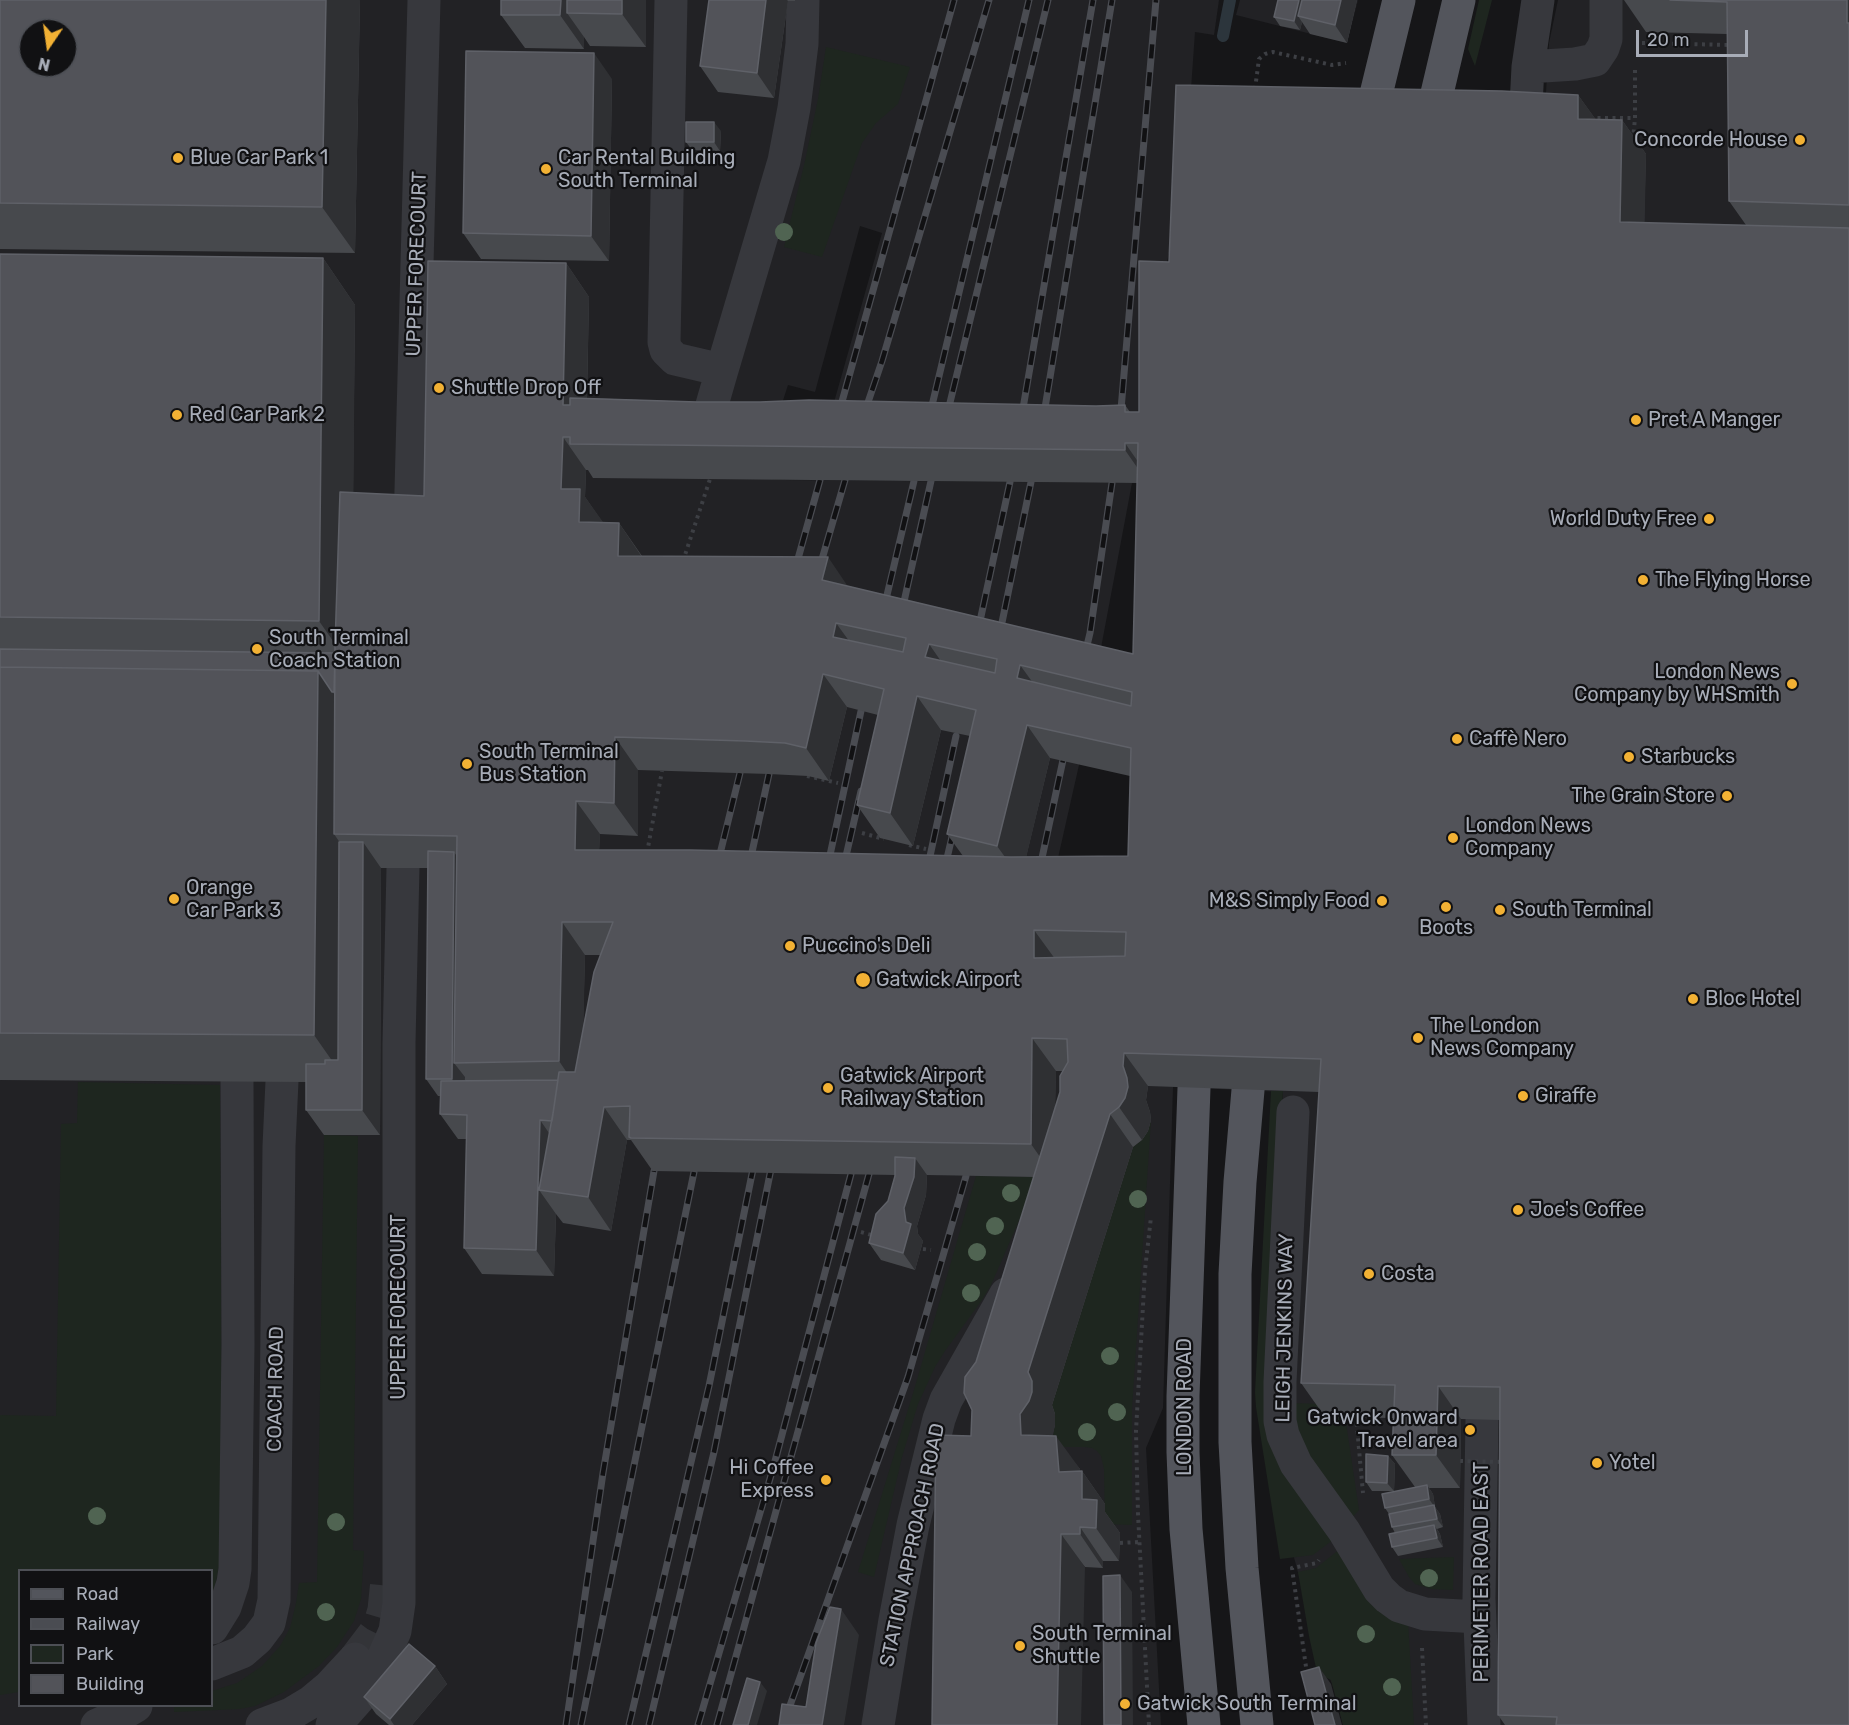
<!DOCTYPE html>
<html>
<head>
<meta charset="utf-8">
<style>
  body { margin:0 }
  #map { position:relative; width:1849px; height:1725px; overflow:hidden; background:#161618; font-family:Rubik,sans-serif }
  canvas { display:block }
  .legend { position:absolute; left:18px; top:1569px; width:195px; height:138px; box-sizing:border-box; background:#111113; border:2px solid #4d4f55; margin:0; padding:8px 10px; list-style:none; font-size:18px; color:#a8adb8 }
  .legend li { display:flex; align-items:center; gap:12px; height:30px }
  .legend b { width:30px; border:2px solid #4d4f55 }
  .north { position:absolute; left:18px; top:18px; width:60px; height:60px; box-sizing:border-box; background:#111113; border:2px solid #4d4f55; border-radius:50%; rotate:193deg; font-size:16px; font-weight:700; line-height:24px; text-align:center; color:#a8adb8 }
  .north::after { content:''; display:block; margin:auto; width:21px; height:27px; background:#f2b134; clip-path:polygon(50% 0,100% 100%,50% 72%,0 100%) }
  .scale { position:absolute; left:1636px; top:30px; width:112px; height:27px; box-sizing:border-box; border:3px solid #a8adb8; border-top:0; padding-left:8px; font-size:18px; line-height:21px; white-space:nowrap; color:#a8adb8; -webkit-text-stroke:4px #111113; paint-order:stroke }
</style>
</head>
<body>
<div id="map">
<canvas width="1849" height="1725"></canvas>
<ul class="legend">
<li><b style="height:8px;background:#53555c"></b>Road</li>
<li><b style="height:8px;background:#4a4c52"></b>Railway</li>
<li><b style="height:16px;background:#1e261f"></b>Park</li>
<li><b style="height:16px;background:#525359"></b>Building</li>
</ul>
<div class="north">N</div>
<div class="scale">20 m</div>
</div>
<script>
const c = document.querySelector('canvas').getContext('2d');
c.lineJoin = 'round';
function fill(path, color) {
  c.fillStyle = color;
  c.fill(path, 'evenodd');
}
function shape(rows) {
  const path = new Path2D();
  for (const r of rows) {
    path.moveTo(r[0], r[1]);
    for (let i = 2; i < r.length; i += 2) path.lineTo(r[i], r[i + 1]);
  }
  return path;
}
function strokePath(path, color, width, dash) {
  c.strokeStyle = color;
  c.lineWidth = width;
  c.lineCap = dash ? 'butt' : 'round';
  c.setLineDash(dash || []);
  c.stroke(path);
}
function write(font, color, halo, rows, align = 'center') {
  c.font = font + ' Rubik,sans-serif';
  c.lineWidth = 4.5;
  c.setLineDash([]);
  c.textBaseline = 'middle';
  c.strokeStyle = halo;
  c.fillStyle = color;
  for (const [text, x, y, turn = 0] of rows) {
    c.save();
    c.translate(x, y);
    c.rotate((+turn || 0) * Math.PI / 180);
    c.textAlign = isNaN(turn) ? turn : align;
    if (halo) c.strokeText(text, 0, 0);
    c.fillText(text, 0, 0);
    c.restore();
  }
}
fill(shape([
  [0,0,1219,0,1214,35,1195,32,1185,175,1150,345,1142,439,825,434,882,233,860,226,815,392,788,385,758,478,786,480,1132,483,1079,765,1051,889,652,1170,1054,1177,1058,963,1149,965,1544,125,1549,43,1558,0,1849,0,1849,1725,1343,1725,1333,1686,1320,1655,1263,1441,1283,1092,1173,1087,1163,1408,1146,1448,1161,1725,0,1725],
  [30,30,66,30,66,66,30,66],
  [20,1570,212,1570,212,1706,20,1706],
  [1240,0,1358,0,1347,43,1236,15]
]), '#222225');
fill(shape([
  [1479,0,1492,0,1475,66,1468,49],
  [826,47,910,67,898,104,876,123,862,143,822,257,784,247,805,161,818,99],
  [78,1082,220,1085,222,1442,220,1561,216,1582,212,1594,212,1570,20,1570,19,1692,0,1695,0,1415,56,1416,61,1124,77,1123],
  [1271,1091,1283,1091,1268,1370,1333,1540,1313,1555,1280,1559,1256,1407,1255,1392],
  [1151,1120,1132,1409,1132,1525,1105,1524,1104,1469,1101,1456,1097,1451,1092,1448,1085,1447,1043,1447,1053,1435,1055,1425,1055,1415,1052,1405,1133,1147,1142,1140,1148,1131],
  [324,1135,358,1136,353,1550,364,1551,361,1599,354,1621,337,1647,319,1666,284,1692,255,1706,240,1709,174,1712,174,1706,212,1706,212,1691,237,1683,262,1666,280,1646,290,1628,296,1603,299,1583,317,1582],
  [976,1176,1038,1177,991,1285,982,1300,945,1351,935,1367,918,1404,902,1457,874,1577,858,1572,914,1390],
  [1287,1403,1326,1404,1345,1416,1359,1510,1349,1521,1309,1463],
  [1340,1549,1408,1621,1414,1725,1343,1725,1331,1680,1323,1676,1316,1668,1309,1636,1298,1572,1316,1568],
  [1454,1557,1453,1590,1431,1589,1415,1584,1409,1577,1399,1559]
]), '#1e261f');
strokePath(shape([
  [1223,36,1230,0]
]), '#2c353c', 12);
strokePath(shape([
  [355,1659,374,1634,381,1620,384,1610,387,1580]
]), '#333438', 33, [33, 16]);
strokePath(shape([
  [1642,43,1730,45],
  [1255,89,1259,59,1265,54,1273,52,1332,65,1346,63],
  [1590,118,1635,118,1635,66],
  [1633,140,1635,118],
  [683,561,710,479],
  [807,776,838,783],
  [862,833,884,839],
  [909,845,926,849],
  [647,853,662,771],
  [861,1232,875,1236],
  [923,1249,931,1250],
  [1356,1416,1363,1493],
  [1120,1543,1139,1542],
  [1422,1648,1426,1725],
  [1307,1674,1292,1568,1317,1563,1319,1560],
  [1149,1725,1138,1514,1136,1431,1145,1270,1151,1217]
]), '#3d3f44', 4, [3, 4.5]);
strokePath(shape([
  [671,0,664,342,666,350,675,359,722,370,784,161,794,108,802,44,803,0],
  [1528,67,1575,64,1595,60,1603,48,1606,39,1606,0],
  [1525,125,1528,67,1538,0],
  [705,429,722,370],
  [410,528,424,0],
  [1293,1112,1280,1382,1280,1421,1283,1435,1296,1464,1344,1531,1379,1589,1388,1598,1399,1606,1425,1614,1479,1617],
  [1482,1420,1479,1598,1484,1725],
  [212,1628,225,1607,233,1583,235,1569,238,1345,237,1081],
  [212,1664,242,1652,257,1639,269,1623,274,1600,279,1146,282,1081],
  [97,1725,124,1713,136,1706],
  [262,1725,291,1714,311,1702,329,1687,355,1659],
  [332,1725,344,1715,359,1698,380,1665,395,1631,399,1603,399,1043,403,867],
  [878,1725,895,1620,913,1525,939,1419,946,1400,1006,1294]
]), '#37383d', 33);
strokePath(shape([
  [1369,123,1399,0],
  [1430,123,1459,0],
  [1194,1088,1183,1396,1183,1452,1186,1529,1204,1725],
  [1248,1090,1240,1182,1235,1274,1235,1442,1242,1568,1257,1725]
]), '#53555c', 33);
const rail = shape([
  [838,416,954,0],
  [863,417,882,361,989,0],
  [929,418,1029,0],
  [946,419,1048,0],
  [1021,420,1093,0],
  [1043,420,1112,0],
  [1120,421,1156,0],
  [794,573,820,480],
  [818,573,845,480],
  [883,612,914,481],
  [901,615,931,481],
  [977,635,1010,482],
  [999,637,1031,482],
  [1084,658,1090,633,1112,483],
  [717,866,740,773],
  [749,866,769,774],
  [827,869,861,711],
  [843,869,861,791],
  [927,870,956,736],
  [944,871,955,824],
  [1039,872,1063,760],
  [566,1725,603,1473,654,1171],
  [581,1725,694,1172],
  [629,1725,709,1386,753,1169],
  [649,1725,714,1452,771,1169],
  [698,1725,774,1465,851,1174],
  [717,1725,869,1174],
  [783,1725,908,1377,966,1176]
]);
strokePath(rail, '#4a4c52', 7);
strokePath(rail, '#111113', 4.5, [14]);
strokePath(shape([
  [1460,1461,1505,1462]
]), '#3d3f44', 4, [3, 4.5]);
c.fillStyle = '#506452';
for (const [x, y] of [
  [784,232],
  [1011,1193],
  [1138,1199],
  [995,1226],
  [977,1252],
  [971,1293],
  [1110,1356],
  [1117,1412],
  [1087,1432],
  [97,1516],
  [336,1522],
  [1429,1578],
  [326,1612],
  [1366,1634],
  [1392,1687]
]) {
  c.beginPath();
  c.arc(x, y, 9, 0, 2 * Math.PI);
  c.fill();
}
fill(shape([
  [0,0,360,0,355,253,0,249],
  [646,0,646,47,590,46,584,37,584,49,525,48,501,15],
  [707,0,795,0,795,1,788,1,774,98,718,92,700,66,709,0],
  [1278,0,1357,0,1347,43,1310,34,1302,22,1300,30,1280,26,1274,17],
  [1624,0,1849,0,1849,1725,1505,1725,1498,1715,1500,1420,1461,1419,1460,1488,1429,1488,1433,1494,1435,1507,1440,1514,1443,1527,1437,1529,1440,1534,1443,1547,1398,1556,1392,1547,1395,1533,1392,1527,1389,1514,1385,1508,1415,1487,1392,1455,1393,1418,1325,1417,1301,1383,1319,1092,1148,1086,1146,1100,1150,1112,1151,1120,1148,1131,1142,1140,1133,1147,1052,1405,1055,1414,1055,1425,1052,1436,1080,1469,1080,1471,1082,1471,1105,1504,1105,1512,1120,1533,1119,1561,1103,1561,1103,1568,1085,1567,971,1436,976,1362,1034,1177,927,1175,926,1195,917,1226,918,1234,923,1241,915,1270,881,1260,869,1243,888,1201,895,1175,654,1171,652,1170,631,1140,627,1140,611,1231,563,1223,556,1214,554,1276,482,1274,464,1248,467,1139,458,1139,440,1114,441,1096,438,1096,426,1079,428,868,381,868,380,1135,324,1135,306,1110,306,1082,0,1080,0,254,323,258,355,305,353,493,424,496,566,263,589,297,587,398,697,402,1096,406,1125,405,1130,412,1139,412,1169,262,1578,95,1596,120,1622,120,1646,154,1644,223,1746,225,1729,201,1727,34,1646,32],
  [586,470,588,470,593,478,1137,483,1133,654,848,586,642,556,619,523,603,523,585,497],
  [847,707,878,715,857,805,880,838,913,846,941,730,970,736,947,834,963,856,599,850,600,834,638,836,638,770,769,774,808,776,829,781],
  [1050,758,1130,776,1128,856,1026,857],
  [585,955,600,955,583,1026],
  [1056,1071,1063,1071,1060,1092,1055,1108],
  [612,79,609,261,481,259,463,233],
  [721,131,720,151,692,150,686,142],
  [1388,1456,1395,1464,1394,1491,1372,1491,1366,1482],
  [435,1666,447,1684,412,1725,389,1725,376,1714,364,1697]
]), '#47494d');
fill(shape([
  [326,0,360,0,355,253,322,207],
  [561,0,584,0,567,13,584,37,584,49,560,15],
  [622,0,646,0,646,47,622,14],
  [766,0,787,0,788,1,774,98,757,73],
  [1299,0,1307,0,1298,16,1302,22,1300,30,1294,21],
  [1341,0,1357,0,1347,43,1335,25],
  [1847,0,1849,0,1849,25,1847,23],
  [594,53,612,79,609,261,591,236],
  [1578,95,1602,128,1578,119],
  [1622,120,1646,154,1644,255,1620,222],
  [714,122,721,131,720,151,714,142],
  [323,258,355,305,352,668,319,621],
  [566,263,589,297,586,438,563,405],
  [563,437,586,470,585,497,603,522,579,522,561,489],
  [1125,443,1148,476,1148,483,1125,450],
  [619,523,642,557,618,556],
  [828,557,851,591,822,580],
  [836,623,860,656,833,637],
  [929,644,952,677,925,657],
  [1020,665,1044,698,1017,678],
  [318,671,351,718,334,834,349,856,347,1082,314,1035],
  [823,674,847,707,829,781,806,748],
  [917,696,941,730,913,846,890,813],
  [1027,725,1050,758,1021,879,997,846],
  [615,737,638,770,638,836,614,803],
  [576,801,600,834,598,884,575,850],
  [363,842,381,868,380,1135,362,1110],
  [454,852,466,869,454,1063,465,1077,464,1097,452,1079],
  [562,922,585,955,582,1095,559,1061],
  [1034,930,1058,963,1034,958],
  [1032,1038,1056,1071,1054,1177,1031,1144],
  [1124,1053,1148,1086,1146,1100,1150,1112,1151,1120,1148,1131,1142,1140,1119,1107],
  [604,1107,627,1140,611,1231,588,1197],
  [1110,1114,1133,1147,1052,1405,1055,1414,1055,1425,1053,1435,1043,1447,1021,1435,1020,1414,1028,1372],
  [540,1120,558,1146,539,1190,556,1214,554,1276,536,1250],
  [915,1158,927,1175,926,1195,917,1226,918,1234,923,1241,915,1270,903,1253,906,1222,904,1208],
  [1438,1386,1461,1419,1460,1488,1436,1455],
  [1056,1436,1080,1469,1082,1505,1059,1472],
  [1388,1456,1395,1464,1394,1491,1387,1483],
  [1082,1471,1105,1504,1105,1512,1120,1533,1119,1561,1096,1528,1082,1499],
  [1427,1485,1433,1494,1435,1507,1440,1514,1443,1527,1437,1519,1434,1506,1429,1499],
  [1434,1525,1440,1534,1443,1547,1437,1538],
  [1080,1527,1103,1561,1103,1568,1080,1534],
  [1061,1534,1085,1567,1081,1725,1057,1725],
  [1120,1575,1132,1592,1133,1725,1121,1725],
  [841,1609,859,1635,844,1725,822,1725],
  [435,1666,447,1684,412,1725,394,1725,390,1719],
  [1319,1667,1331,1684,1342,1725,1335,1725],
  [760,1682,767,1691,757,1725,748,1725]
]), '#2f3033');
const building = shape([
  [0,0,326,0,322,207,0,203,0,0],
  [30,30,66,30,66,66,30,66,30,30],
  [501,0,561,0,560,15,501,15,501,0],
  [567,0,622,0,622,14,567,13,567,0],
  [709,0,766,0,757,73,700,66,709,0],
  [1278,0,1299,0,1294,21,1274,17,1278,0],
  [1302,0,1341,0,1335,25,1298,16,1302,0],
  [1670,0,1847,0,1847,23,1849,23,1849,205,1729,201,1727,2,1670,0],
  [466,51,594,53,591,236,463,233,466,51],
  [1176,85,1502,91,1578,95,1578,119,1622,120,1620,222,1849,228,1849,1725,1556,1725,1557,1717,1498,1715,1500,1387,1438,1386,1436,1455,1392,1455,1395,1385,1301,1383,1321,1059,1124,1053,1123,1066,1127,1078,1128,1087,1125,1098,1119,1107,1110,1114,1028,1372,1032,1381,1032,1392,1029,1401,1020,1414,1021,1435,1056,1436,1059,1472,1082,1471,1082,1499,1097,1500,1096,1528,1080,1527,1080,1534,1061,1534,1057,1725,932,1725,936,1435,971,1436,972,1410,964,1393,965,1377,976,1362,1060,1092,1060,1076,1068,1062,1067,1039,1032,1038,1031,1144,631,1138,629,1137,630,1106,604,1107,588,1197,539,1190,553,1113,559,1072,575,1072,594,972,613,922,562,922,559,1061,454,1063,457,836,334,834,335,646,340,492,424,496,428,261,566,263,563,405,570,405,570,398,697,402,760,402,809,400,1096,406,1125,405,1125,412,1139,412,1139,261,1169,262,1176,85],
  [563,437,570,437,570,444,1125,450,1125,443,1138,443,1133,654,822,580,828,557,618,556,619,523,579,522,580,489,561,489,563,437],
  [836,623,906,638,903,652,833,637,836,623],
  [929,644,997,659,995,673,925,657,929,644],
  [1020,665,1132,692,1131,706,1017,678,1020,665],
  [823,674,884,689,857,805,890,813,917,696,976,710,947,834,997,846,1027,725,1131,748,1128,856,1011,857,690,850,575,850,576,801,614,803,615,737,745,741,785,743,806,748,823,674],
  [1034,930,1126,932,1125,956,1034,958,1034,930],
  [686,122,714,122,714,142,686,142,686,122],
  [0,254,323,258,319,621,0,617,0,254],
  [0,649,335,653,334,692,332,692,318,671,0,667,0,649],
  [0,667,318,671,314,1035,0,1033,0,667],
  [339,842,363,842,362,1110,306,1110,306,1064,325,1064,325,1060,338,1060,339,842],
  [428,851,454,852,452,1079,426,1079,428,851],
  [558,1080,552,1121,540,1120,536,1250,464,1248,467,1115,440,1114,441,1081,558,1080],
  [895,1157,915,1158,914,1177,904,1208,906,1222,911,1224,903,1253,869,1243,876,1214,888,1201,895,1176,895,1157],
  [1366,1454,1388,1456,1387,1483,1366,1482,1366,1454],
  [1427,1485,1429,1499,1385,1508,1382,1494,1427,1485],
  [1434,1505,1437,1519,1392,1527,1389,1514,1434,1505],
  [1434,1525,1437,1538,1392,1547,1389,1534,1434,1525],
  [1120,1575,1121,1725,1104,1725,1103,1576,1120,1575],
  [830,1607,841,1609,822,1725,779,1725,782,1704,806,1707,816,1643,830,1607],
  [409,1644,435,1666,390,1719,364,1697,409,1644],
  [1319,1667,1335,1725,1315,1725,1301,1672,1319,1667],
  [747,1678,760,1682,748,1725,733,1725,747,1678]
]);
fill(building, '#525359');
strokePath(building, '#5f6168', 1.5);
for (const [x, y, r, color] of [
  [1800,140,6,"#f2b134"],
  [178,158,6,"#f2b134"],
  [546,169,6,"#f2b134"],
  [439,388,6,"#f2b134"],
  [177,415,6,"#f2b134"],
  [1636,420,6,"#f2b134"],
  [1709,519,6,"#f2b134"],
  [1643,580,6,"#f2b134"],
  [257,649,6,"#f2b134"],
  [1792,684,6,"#f2b134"],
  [1457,739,6,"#f2b134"],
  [1629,757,6,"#f2b134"],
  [467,764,6,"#f2b134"],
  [1727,796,6,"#f2b134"],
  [1453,838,6,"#f2b134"],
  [174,899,6,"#f2b134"],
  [1382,901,6,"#f2b134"],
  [1446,907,6,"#f2b134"],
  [1500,910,6,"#f2b134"],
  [790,946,6,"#f2b134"],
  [863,980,8,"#f2b134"],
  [1693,999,6,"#f2b134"],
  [1418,1038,6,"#f2b134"],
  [828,1088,6,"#f2b134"],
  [1523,1096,6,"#f2b134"],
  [1518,1210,6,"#f2b134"],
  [1369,1274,6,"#f2b134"],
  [1470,1430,6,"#f2b134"],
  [1597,1463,6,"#f2b134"],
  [826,1480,6,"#f2b134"],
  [1020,1646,6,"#f2b134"],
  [1125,1704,6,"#f2b134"]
]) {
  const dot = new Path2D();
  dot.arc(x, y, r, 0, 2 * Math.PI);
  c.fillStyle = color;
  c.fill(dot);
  strokePath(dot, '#111113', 2);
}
write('20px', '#a8adb8', '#111113', [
  ["Concorde House",1788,140,"right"],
  ["Blue Car Park 1",190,158],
  ["Car Rental Building",558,158],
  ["South Terminal",558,181],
  ["Shuttle Drop Off",451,388],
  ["Red Car Park 2",189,415],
  ["Pret A Manger",1648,420],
  ["World Duty Free",1697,519,"right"],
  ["The Flying Horse",1655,580],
  ["South Terminal",269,638],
  ["Coach Station",269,661],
  ["London News",1780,672,"right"],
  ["Company by WHSmith",1780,695,"right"],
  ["Caffè Nero",1469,739],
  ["South Terminal",479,752],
  ["Bus Station",479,775],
  ["Starbucks",1641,757],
  ["The Grain Store",1715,796,"right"],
  ["London News",1465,826],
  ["Company",1465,849],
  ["Orange",186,888],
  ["Car Park 3",186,911],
  ["M&S Simply Food",1370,901,"right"],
  ["South Terminal",1512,910],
  ["Boots",1446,928,"center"],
  ["Puccino's Deli",802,946],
  ["Gatwick Airport",876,980],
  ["Bloc Hotel",1705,999],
  ["The London",1430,1026],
  ["News Company",1430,1049],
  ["Gatwick Airport",840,1076],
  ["Railway Station",840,1099],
  ["Giraffe",1535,1096],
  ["Joe's Coffee",1530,1210],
  ["Costa",1381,1274],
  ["Gatwick Onward",1458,1418,"right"],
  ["Travel area",1458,1441,"right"],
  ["Yotel",1609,1463],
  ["Hi Coffee",814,1468,"right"],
  ["Express",814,1491,"right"],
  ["South Terminal",1032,1634],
  ["Shuttle",1032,1657],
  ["Gatwick South Terminal",1137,1704]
], 'left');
write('20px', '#a8adb8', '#111113', [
  ["UPPER FORECOURT",417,264,-88],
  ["UPPER FORECOURT",399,1307,-90],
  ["LEIGH JENKINS WAY",1285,1328,-89],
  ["COACH ROAD",276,1389,-89],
  ["LONDON ROAD",1185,1407,-90],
  ["STATION APPROACH ROAD",913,1545,-78],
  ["PERIMETER ROAD EAST",1482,1572,-90]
]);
</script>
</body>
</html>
